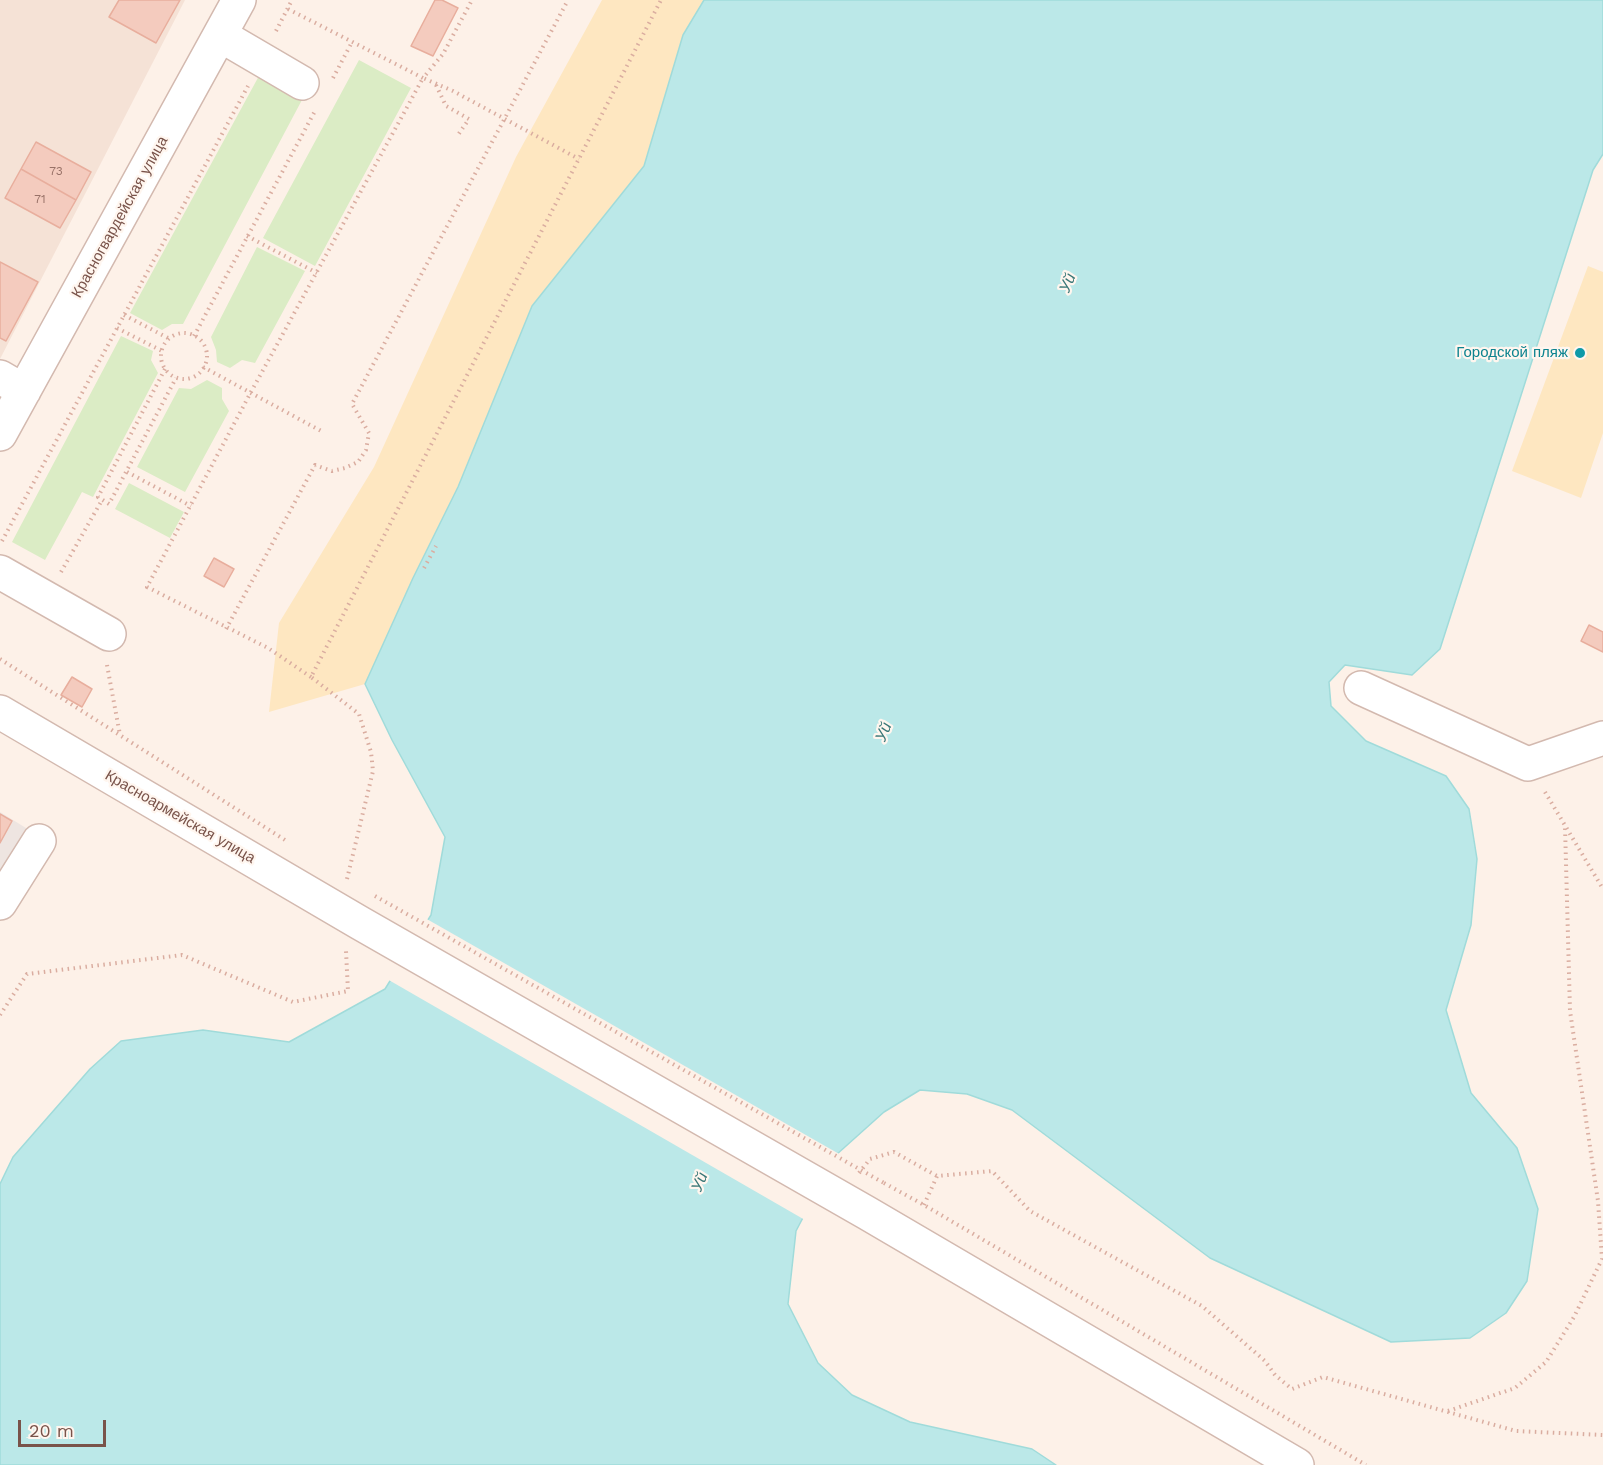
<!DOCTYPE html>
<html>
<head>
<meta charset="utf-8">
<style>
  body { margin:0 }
  #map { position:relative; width:1603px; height:1465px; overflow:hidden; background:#fdf1e8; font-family:"Work Sans",sans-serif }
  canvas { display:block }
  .scale { position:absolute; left:18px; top:1420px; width:88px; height:27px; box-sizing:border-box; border:3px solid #79534a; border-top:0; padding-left:8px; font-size:18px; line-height:21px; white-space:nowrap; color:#79534a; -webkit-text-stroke:4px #fff6ef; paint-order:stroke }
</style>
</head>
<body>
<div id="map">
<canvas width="1603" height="1465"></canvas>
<div class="scale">20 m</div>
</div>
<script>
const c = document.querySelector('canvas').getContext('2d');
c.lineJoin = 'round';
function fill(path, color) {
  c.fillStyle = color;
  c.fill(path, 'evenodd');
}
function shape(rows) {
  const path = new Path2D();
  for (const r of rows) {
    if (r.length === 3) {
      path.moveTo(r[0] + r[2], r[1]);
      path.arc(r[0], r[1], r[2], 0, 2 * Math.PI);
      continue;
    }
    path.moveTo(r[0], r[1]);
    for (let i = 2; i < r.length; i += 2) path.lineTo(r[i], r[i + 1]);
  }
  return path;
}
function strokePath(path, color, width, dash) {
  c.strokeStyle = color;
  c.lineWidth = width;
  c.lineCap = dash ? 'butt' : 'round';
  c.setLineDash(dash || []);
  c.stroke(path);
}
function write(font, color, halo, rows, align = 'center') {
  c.font = font + ' "Work Sans",sans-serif';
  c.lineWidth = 4.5;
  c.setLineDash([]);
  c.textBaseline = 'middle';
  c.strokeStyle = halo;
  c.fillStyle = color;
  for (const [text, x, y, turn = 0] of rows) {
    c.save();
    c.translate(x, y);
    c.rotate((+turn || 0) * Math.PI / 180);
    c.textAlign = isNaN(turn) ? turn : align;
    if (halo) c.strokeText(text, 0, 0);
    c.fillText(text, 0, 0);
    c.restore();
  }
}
fill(shape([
  [0,0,185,0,0,359]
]), '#f5e2d6');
fill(shape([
  [0,812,26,828,0,872]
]), '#eee5e1');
fill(shape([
  [359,60,411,88,315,266,263,238],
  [260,74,303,98,183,324,172,324,162,330,130,313],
  [257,247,305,271,255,363,242,360,230,368,217,362,216,350,211,337],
  [121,336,153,351,151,360,158,373,93,497,82,492,45,560,12,542],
  [207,380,222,388,222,399,229,411,185,492,137,467,179,388,191,389],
  [129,483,184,512,170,538,115,509]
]), '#dbecc5');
fill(shape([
  [602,0,704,0,683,35,644,166,532,306,458,487,413,578,365,684,269,712,279,623,374,467,516,157],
  [1588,266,1603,272,1603,433,1581,498,1512,471]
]), '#fee7c1');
const water = shape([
  [704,0,1603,0,1603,154,1593,170,1440,649,1412,675,1345,665,1329,682,1331,706,1366,741,1446,776,1469,809,1477,859,1471,925,1446,1010,1471,1093,1517,1148,1538,1209,1527,1281,1506,1313,1470,1338,1391,1342,1210,1258,1012,1110,967,1094,920,1090,884,1112,836,1155,796,1231,788,1304,818,1363,852,1395,910,1422,1032,1449,1056,1465,0,1465,0,1184,13,1157,90,1069,121,1041,203,1030,289,1042,385,989,431,915,445,837,392,740,365,684,413,578,458,487,532,306,644,166,683,35,704,0]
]);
fill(water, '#bbe8e8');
strokePath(water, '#a0dbda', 1.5);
fill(shape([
  [425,918,841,1155,805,1220,387,979]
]), '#fdf1e8');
const building = shape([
  [119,0,180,0,156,43,109,17,119,0],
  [435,0,442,0,458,8,433,56,411,46,435,0],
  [36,142,91,172,76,200,21,169,36,142],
  [21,169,76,200,60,228,5,198,21,169],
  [0,262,38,282,6,341,0,338,0,262],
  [214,558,234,569,224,587,204,576,214,558],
  [1589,625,1603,632,1603,652,1581,641,1589,625],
  [72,677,92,689,82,707,61,695,72,677],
  [0,814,12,821,0,843,0,814]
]);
fill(building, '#f4cbbe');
strokePath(building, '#e8ae9d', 1.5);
const minor = shape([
  [220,35,302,83],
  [0,377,24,391],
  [0,434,239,0],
  [0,572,109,634],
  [1361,688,1528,764,1603,738],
  [0,712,360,923,867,1213,1297,1465],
  [0,903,39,841]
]);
strokePath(minor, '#d3b9af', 36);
strokePath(shape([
  [288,9,423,78,443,54,472,0],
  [276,31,292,0],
  [333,78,352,42],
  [436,85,446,106,469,119,458,135],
  [247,236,317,273],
  [124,315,170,339],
  [117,328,162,351],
  [184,356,23],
  [194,336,315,111],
  [203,367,323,432],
  [165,369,98,497,109,504,176,378],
  [127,472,191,506],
  [2,541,248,86],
  [424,568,436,546],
  [61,572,102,500],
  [226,629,315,465,332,471,345,468,358,462,366,450,369,433,352,404,568,0],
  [0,659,285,840],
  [107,665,120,735],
  [311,677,268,648,147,587,251,392,423,78,453,91,579,159],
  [1545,792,1603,889],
  [347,879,373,771,371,752,359,714,311,677,661,0],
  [0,1015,27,974,182,955,293,1002,348,991,346,951],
  [859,1173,870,1159,894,1152,937,1176],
  [884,1183,924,1205,1366,1465],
  [924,1205,937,1176,992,1171,1030,1211,1202,1306,1265,1361,1275,1375,1292,1389,1323,1377,1516,1431,1603,1435],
  [1448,1411,1515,1388,1546,1362,1574,1317,1602,1259,1598,1201,1570,1011,1565,826]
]), '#daada0', 4, [1.5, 4.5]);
strokePath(minor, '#fff', 33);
strokePath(shape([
  [375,896,884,1183]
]), '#daada0', 4, [1.5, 4.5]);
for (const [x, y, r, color] of [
  [1580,353,6,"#0f9aa8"]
]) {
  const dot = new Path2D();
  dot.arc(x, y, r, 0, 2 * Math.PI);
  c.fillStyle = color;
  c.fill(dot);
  strokePath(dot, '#fff6ef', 2);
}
write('12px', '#987167', null, [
  ["73",56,171],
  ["71",40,199]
]);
write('15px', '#79534a', '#fff6ef', [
  ["Красногвардейская улица",120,217,-61],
  ["Красноармейская улица",180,817,30]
]);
write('15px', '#0d838f', '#fff6ef', [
  ["Городской пляж",1568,353]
], 'right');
write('italic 16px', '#3a7777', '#fff6ef', [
  ["Уй",1068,283,-68],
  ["Уй",884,732,-68],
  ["Уй",700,1182,-68]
]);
</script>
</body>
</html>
